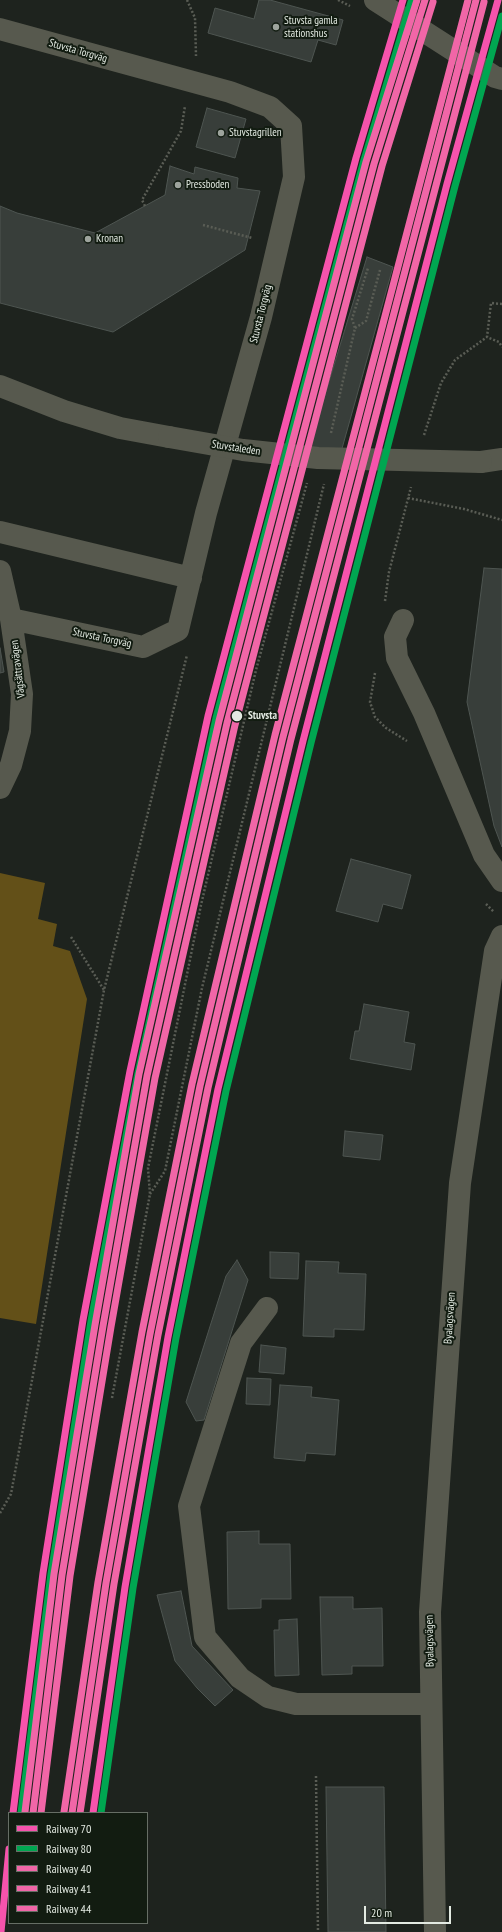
<!DOCTYPE html>
<html>
<head>
<meta charset="utf-8">
<style>
  body { margin:0 }
  #map { position:relative; width:502px; height:1932px; overflow:hidden; background:#1e231e; font-family:"PT Sans Narrow",sans-serif }
  canvas { display:block }
  .legend { position:absolute; left:8px; top:1812px; width:140px; height:112px; box-sizing:border-box; background:#121c11; border:1px solid #666e65; margin:0; padding:5px 7px; list-style:none; font-size:12px; color:#e3eae2 }
  .legend li { display:flex; align-items:center; gap:8px; height:20px }
  .legend b { width:20px; border:1px solid #666e65 }
  .scale { position:absolute; left:364px; top:1906px; width:87px; height:18px; box-sizing:border-box; border:2px solid #e3eae2; border-top:0; padding-left:5px; font-size:12px; line-height:14px; white-space:nowrap; color:#e3eae2; -webkit-text-stroke:3px #121c11; paint-order:stroke }
</style>
</head>
<body>
<div id="map">
<canvas width="502" height="1932"></canvas>
<ul class="legend">
<li><b style="height:5px;background:#f653ac"></b>Railway 70</li>
<li><b style="height:5px;background:#00a651"></b>Railway 80</li>
<li><b style="height:5px;background:#f166a7"></b>Railway 40</li>
<li><b style="height:5px;background:#f166a7"></b>Railway 41</li>
<li><b style="height:5px;background:#f166a7"></b>Railway 44</li>
</ul>
<div class="scale">20 m</div>
</div>
<script>
const c = document.querySelector('canvas').getContext('2d');
c.lineJoin = 'round';
function fill(path, color) {
  c.fillStyle = color;
  c.fill(path, 'evenodd');
}
function shape(rows) {
  const path = new Path2D();
  for (const r of rows) {
    path.moveTo(r[0], r[1]);
    for (let i = 2; i < r.length; i += 2) path.lineTo(r[i], r[i + 1]);
  }
  return path;
}
function strokePath(path, color, width, dash) {
  c.strokeStyle = color;
  c.lineWidth = width;
  c.lineCap = dash ? 'butt' : 'round';
  c.setLineDash(dash || []);
  c.stroke(path);
}
function write(font, color, halo, rows, align = 'center') {
  c.font = font + ' "PT Sans Narrow",sans-serif';
  c.lineWidth = 4;
  c.setLineDash([]);
  c.textBaseline = 'middle';
  c.strokeStyle = halo;
  c.fillStyle = color;
  for (const [text, x, y, turn = 0] of rows) {
    c.save();
    c.translate(x, y);
    c.rotate((+turn || 0) * Math.PI / 180);
    c.textAlign = isNaN(turn) ? turn : align;
    if (halo) c.strokeText(text, 0, 0);
    c.fillText(text, 0, 0);
    c.restore();
  }
}
fill(shape([
  [0,873,45,883,38,919,57,924,53,946,70,951,87,999,36,1324,0,1318]
]), '#635018');
const building = shape([
  [259,0,270,0,343,20,336,45,318,40,311,62,208,33,215,8,254,19,259,0],
  [207,108,246,119,235,158,196,147,207,108],
  [170,166,194,174,195,167,238,178,237,188,260,191,245,250,113,332,0,303,0,206,17,213,95,233,165,195,170,166],
  [367,257,393,267,341,452,309,447,367,257],
  [484,568,502,569,502,847,494,826,467,702,484,568],
  [0,648,4,672,0,673,0,648],
  [351,859,411,875,402,909,383,904,378,922,336,911,351,859],
  [364,1004,409,1012,404,1042,415,1044,411,1070,350,1059,355,1031,359,1031,364,1004],
  [345,1131,383,1135,380,1160,343,1156,345,1131],
  [270,1252,299,1253,298,1279,270,1278,270,1252],
  [237,1260,248,1280,204,1420,196,1421,186,1402,226,1276,237,1260],
  [306,1261,339,1262,338,1273,366,1274,364,1330,334,1329,334,1337,303,1336,306,1261],
  [261,1345,286,1348,284,1374,259,1372,261,1345],
  [247,1378,271,1379,270,1405,246,1404,247,1378],
  [280,1385,312,1387,311,1397,339,1400,335,1455,306,1453,305,1461,274,1458,280,1385],
  [259,1531,259,1544,290,1544,291,1599,261,1599,261,1608,228,1609,227,1532,259,1531],
  [181,1591,192,1646,233,1690,215,1706,197,1688,175,1661,157,1595,181,1591],
  [320,1597,353,1597,353,1609,382,1608,383,1666,352,1666,352,1674,322,1675,320,1597],
  [297,1619,299,1675,275,1676,274,1630,279,1630,279,1620,297,1619],
  [326,1787,384,1787,386,1932,328,1932,326,1787]
]);
fill(building, '#383e3a');
strokePath(building, '#4e5551', 1);
strokePath(shape([
  [187,0,195,18,196,56],
  [338,0,350,6],
  [145,206,142,200,181,131,185,106],
  [203,225,252,238],
  [502,304,491,303,487,337,499,342,502,347],
  [355,328,366,321,380,270],
  [331,433,355,328,352,319,368,268],
  [424,435,441,383,455,360,487,337],
  [408,498,464,509,502,520],
  [385,601,389,572,411,487],
  [375,673,370,702,375,717,386,728,407,741],
  [486,904,494,912],
  [71,937,104,990],
  [150,1194,165,1171,202,988,324,484],
  [112,1398,150,1194,148,1168,201,905,256,670,307,483],
  [0,1513,11,1494,104,990,187,655],
  [316,1776,318,1932]
]), '#5a5d55', 2.5, [2, 2]);
strokePath(shape([
  [375,0,495,77,502,79],
  [0,29,230,92,270,107,291,126,294,177,261,317,206,513,178,630,143,647,11,619],
  [0,386,64,411,120,428,169,437],
  [481,462,502,459],
  [0,532,191,578],
  [0,571,11,619,22,694,20,731,11,765,0,788],
  [403,620,395,637,397,658,424,713,484,855,502,881],
  [267,1308,241,1343,189,1506,205,1637,240,1678,268,1697,296,1704,431,1704],
  [435,1932,430,1612,460,1183,495,951,502,936]
]), '#57594e', 22);
strokePath(shape([
  [169,437,243,450,318,458,481,462]
]), '#57594e', 22);
strokePath(shape([
  [13,1813,43,1573,83,1320,130,1071,208,716,356,158,403,0],
  [93,1813,125,1587,168,1337,218,1089,303,741,447,184,498,0],
  [1,1932,9,1849]
]), '#f653ac', 7);
strokePath(shape([
  [21,1813,51,1574,91,1321,138,1073,216,718,364,160,411,2],
  [101,1813,133,1588,176,1338,226,1091,311,743,455,186,502,16]
]), '#00a651', 7);
strokePath(shape([
  [33,1813,62,1575,103,1326,147,1076,227,723,374,164,425,0],
  [72,1813,106,1583,150,1334,200,1086,283,737,476,0]
]), '#f166a7', 7);
strokePath(shape([
  [41,1813,70,1576,111,1327,155,1078,235,725,382,166,433,2],
  [80,1813,114,1584,158,1335,208,1088,291,739,484,2]
]), '#f166a7', 7);
strokePath(shape([
  [25,1812,54,1574,95,1325,139,1074,219,721,366,162,417,0],
  [64,1812,98,1582,142,1332,192,1084,275,735,468,0]
]), '#f166a7', 7);
for (const [x, y, r, color] of [
  [276,27,4,"#9ea49d"],
  [221,133,4,"#9ea49d"],
  [178,185,4,"#9ea49d"],
  [88,239,4,"#9ea49d"],
  [237,716,6,"#e3eae2"]
]) {
  const dot = new Path2D();
  dot.arc(x, y, r, 0, 2 * Math.PI);
  c.fillStyle = color;
  c.fill(dot);
  strokePath(dot, '#121c11', 1.5);
}
write('11px', '#e3eae2', '#121c11', [
  ["Stuvsta gamla",284,21],
  ["stationshus",284,34],
  ["Stuvstagrillen",229,133],
  ["Pressboden",186,185],
  ["Kronan",96,239]
], 'left');
write('11px', '#e3eae2', '#121c11', [
  ["Stuvsta Torgväg",78,51,16],
  ["Stuvsta Torgväg",261,314,-76],
  ["Stuvstaleden",236,448,9],
  ["Stuvsta Torgväg",102,638,12],
  ["Vågsättravägen",18,669,-97],
  ["Byalagsvägen",450,1318,-86],
  ["Byalagsvägen",430,1641,-91]
]);
write('bold 11px', '#e3eae2', '#121c11', [
  ["Stuvsta",248,716]
], 'left');
</script>
</body>
</html>
